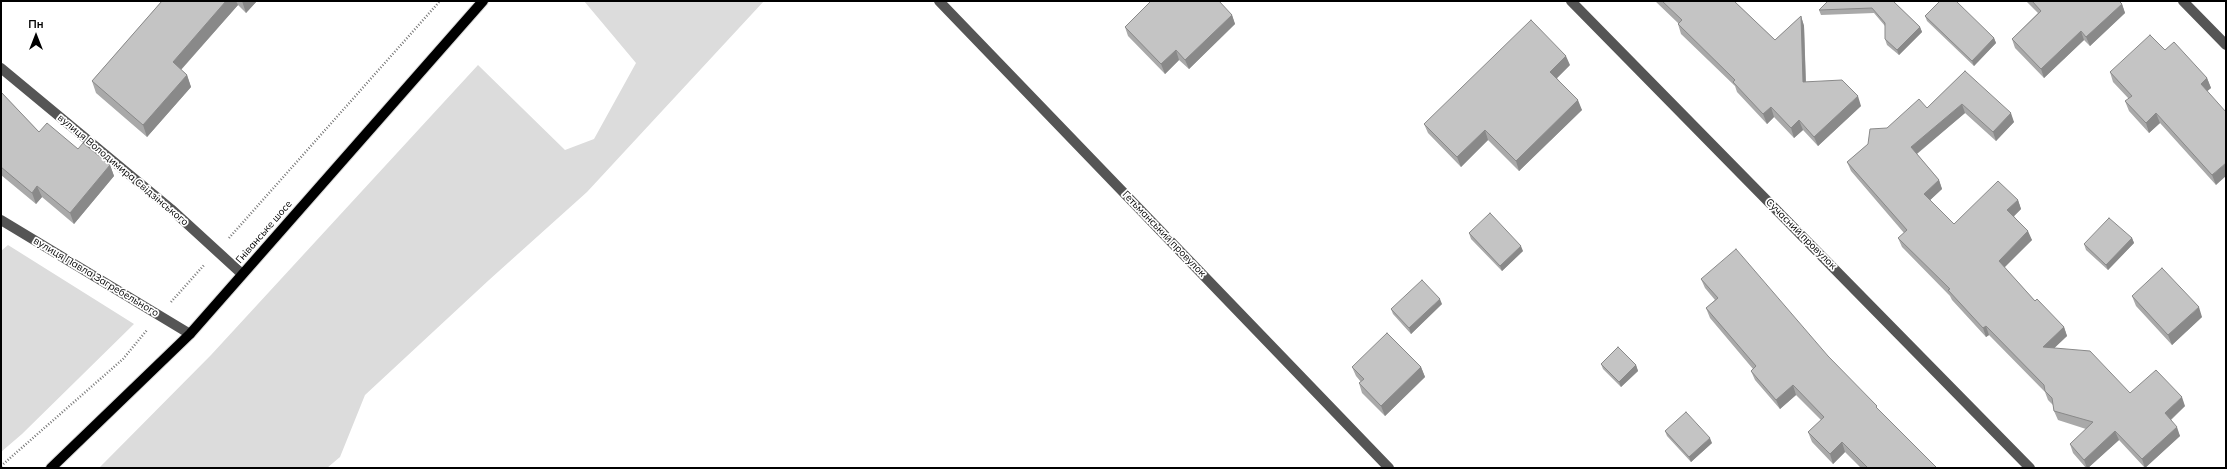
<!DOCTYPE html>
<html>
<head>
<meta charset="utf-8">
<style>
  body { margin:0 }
  #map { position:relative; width:2227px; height:469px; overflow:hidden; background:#fff; font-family:Mulish,sans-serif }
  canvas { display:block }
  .frame { position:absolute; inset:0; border:2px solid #000; pointer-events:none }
  .north { position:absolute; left:16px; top:16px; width:40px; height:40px; -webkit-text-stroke:3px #fff; paint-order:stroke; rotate:0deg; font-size:11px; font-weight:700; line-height:16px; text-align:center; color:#000 }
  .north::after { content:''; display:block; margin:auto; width:14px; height:18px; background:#000; clip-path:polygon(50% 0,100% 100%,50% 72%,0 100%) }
</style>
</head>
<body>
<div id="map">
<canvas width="2227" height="469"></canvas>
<div class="frame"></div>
<div class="north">Пн</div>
</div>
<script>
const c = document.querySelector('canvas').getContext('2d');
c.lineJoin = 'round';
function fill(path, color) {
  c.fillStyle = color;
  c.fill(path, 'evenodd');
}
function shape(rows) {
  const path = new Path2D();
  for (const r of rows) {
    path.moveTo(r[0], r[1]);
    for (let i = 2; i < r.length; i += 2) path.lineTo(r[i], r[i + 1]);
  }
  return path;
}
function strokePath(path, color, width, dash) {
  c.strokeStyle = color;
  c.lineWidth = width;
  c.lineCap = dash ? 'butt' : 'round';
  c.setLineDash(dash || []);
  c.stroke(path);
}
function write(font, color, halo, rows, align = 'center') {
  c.font = font + ' Mulish,sans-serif';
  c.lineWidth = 3.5;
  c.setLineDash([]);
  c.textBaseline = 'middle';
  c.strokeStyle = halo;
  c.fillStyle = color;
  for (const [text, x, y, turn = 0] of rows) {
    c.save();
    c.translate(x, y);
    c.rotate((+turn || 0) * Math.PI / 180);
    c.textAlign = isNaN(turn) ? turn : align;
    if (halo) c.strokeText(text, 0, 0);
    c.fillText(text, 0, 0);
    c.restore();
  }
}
fill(shape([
  [584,1,764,1,587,192,489,280,365,395,340,457,327,468,99,468,211,355,478,65,565,150,594,139,636,63],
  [8,245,134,324,22,434,1,452,1,251]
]), '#dcdcdc');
const major = shape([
  [51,468,190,334,483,1]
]);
strokePath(major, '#dbdbdb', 12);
strokePath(shape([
  [229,238,440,1],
  [171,302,205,264],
  [1,466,123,359,147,330]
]), '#777', 2.5, [1, 2]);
strokePath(shape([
  [939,1,1389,468],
  [1571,1,2030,468],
  [2183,1,2226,45],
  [1,68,171,209,242,274],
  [1,220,190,334]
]), '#555', 10);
strokePath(major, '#000', 10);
fill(shape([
  [162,1,257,1,246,13,238,5,181,70,187,75,191,87,147,137,96,93,92,81],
  [1655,1,1734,1,1775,40,1801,16,1804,26,1806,82,1861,106,1818,146,1803,130,1794,138,1774,117,1767,124,1737,92,1735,86,1681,34,1678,24,1678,23],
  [1893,1,1920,27,1922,32,1899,55,1887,45,1885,39,1885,26,1874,13,1821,15,1819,10],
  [2026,1,2119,1,2122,4,2125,13,2090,46,2084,40,2044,78,2015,48,2012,39,2038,13],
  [1232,15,1235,24,1189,69,1179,60,1165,74,1128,36,1125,27],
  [1925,16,1994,38,1996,43,1974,66,1927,21],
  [2165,50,2207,78,2211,88,2207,91,2216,185,2160,123,2149,133,2129,111,2125,101,2129,99,2113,82,2110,72],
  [1570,65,1557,78,1582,110,1519,171,1488,140,1461,167,1428,133,1424,124],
  [1965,71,2014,122,1996,141,1965,113,1917,154,1939,180,1942,189,1930,200,1954,224,2018,200,2021,209,2014,216,2032,240,2004,267,2035,301,2064,327,2067,336,2054,348,2130,393,2185,406,2171,420,2180,436,2145,468,2119,440,2088,468,2086,468,2073,453,2070,444,2086,429,2058,420,2054,411,2053,405,2048,400,2045,392,1989,335,1986,337,1952,300,1950,296,1902,247,1898,238,1904,233,1851,171,1847,162,1887,128,1927,108],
  [1,92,39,132,78,149,110,165,114,176,74,224,42,197,36,204,1,175],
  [1469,233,1523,251,1502,271,1471,239],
  [2132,238,2134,243,2108,270,2086,250,2084,244],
  [1701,279,1828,356,1879,411,1937,468,1861,468,1845,452,1833,464,1812,442,1808,432,1821,420,1796,395,1780,409,1755,380,1751,371,1753,369,1710,318,1706,308,1715,300,1705,288],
  [2132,296,2202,317,2172,345,2136,306],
  [1442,304,1411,334,1393,314,1391,309],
  [1601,364,1636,365,1638,371,1621,387,1603,369],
  [1352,367,1421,367,1425,377,1385,416,1362,393,1359,383,1361,382,1356,376],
  [1665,431,1712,443,1691,462,1667,436]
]), '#a9a9a9');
fill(shape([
  [226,1,236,1,238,5,177,74,173,62],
  [242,1,257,1,246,13],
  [2122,4,2125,13,2090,46,2086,37],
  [1232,15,1235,24,1189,69,1185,60],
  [1801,16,1804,26,1806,92,1803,82],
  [1920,27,1922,32,1899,55,1897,50],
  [2081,31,2084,40,2044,78,2041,69],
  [1994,38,1996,43,1974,66,1972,61],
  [1176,50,1179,60,1165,74,1161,64],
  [1566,56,1570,65,1554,81,1550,72],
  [187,75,191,87,147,137,143,125],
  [2207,78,2211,88,2204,94,2201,84],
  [1858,96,1861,106,1818,146,1814,137],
  [1578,100,1582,110,1519,171,1516,161],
  [1962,104,1965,113,1914,156,1911,147],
  [1771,107,1774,117,1767,124,1763,114],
  [2011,113,2014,122,1996,141,1993,132],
  [2156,113,2160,123,2149,133,2146,123],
  [1799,120,1803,130,1794,138,1791,128],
  [1485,130,1488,140,1461,167,1457,157],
  [2226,163,2226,176,2216,185,2212,175],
  [110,165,114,176,74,224,70,213],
  [1939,180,1942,189,1927,203,1924,194],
  [37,186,42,197,36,204,32,193],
  [2018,200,2021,209,2011,219,2007,210],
  [2028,231,2032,240,2002,270,1999,261],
  [2132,238,2134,243,2108,270,2106,265],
  [1521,246,1523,251,1502,271,1500,266],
  [1440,299,1442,304,1411,334,1409,328],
  [2199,307,2202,317,2172,345,2168,335],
  [1986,326,1989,335,1986,337,1983,328],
  [2064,327,2067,336,2046,356,2043,347],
  [1636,365,1638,371,1621,387,1619,382],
  [1421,367,1425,377,1385,416,1381,406],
  [1793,385,1796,395,1780,409,1776,400],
  [2182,397,2185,406,2168,422,2165,413],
  [2177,427,2180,436,2145,468,2142,459],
  [2115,431,2119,440,2088,468,2087,468,2084,460],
  [1710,438,1712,443,1691,462,1689,457],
  [1842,442,1845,452,1833,464,1830,454]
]), '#898989');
const building = shape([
  [162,1,226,1,173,62,187,75,143,125,92,81,162,1],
  [1151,1,1219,1,1232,15,1185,60,1176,50,1161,64,1125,27,1151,1],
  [1662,1,1734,1,1775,40,1801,16,1803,82,1842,80,1858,96,1814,137,1799,120,1791,128,1771,107,1763,114,1733,82,1735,80,1678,24,1682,20,1662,1],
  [1828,1,1893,1,1920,27,1897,50,1885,39,1885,23,1872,8,1819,10,1828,1],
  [1940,1,1956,1,1994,38,1972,61,1925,16,1940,1],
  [2032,1,2119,1,2122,4,2086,37,2081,31,2041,69,2012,39,2041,11,2032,1],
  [1531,20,1566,56,1550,72,1578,100,1516,161,1485,130,1457,157,1424,124,1531,20],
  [2150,35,2165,50,2174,42,2207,78,2201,84,2226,112,2226,163,2212,175,2156,113,2146,123,2125,101,2132,96,2110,72,2150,35],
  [1965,71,2011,113,1993,132,1962,104,1911,147,1939,180,1924,194,1954,224,1998,181,2018,200,2007,210,2028,231,1999,261,2035,301,2037,299,2064,327,2043,347,2090,351,2130,393,2156,370,2182,397,2165,413,2177,427,2142,459,2115,431,2084,460,2070,444,2093,422,2054,411,2052,398,2045,391,2044,385,1986,326,1983,328,1948,290,1950,289,1898,238,1907,230,1847,162,1868,144,1870,129,1887,128,1919,99,1927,108,1965,71],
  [1,92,39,132,47,123,78,149,83,143,110,165,70,213,37,186,32,193,1,167,1,92],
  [1490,213,1521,246,1500,266,1469,233,1490,213],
  [2109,218,2132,238,2106,265,2084,244,2109,218],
  [1736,249,1828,356,1877,406,1876,407,1937,468,1868,468,1842,442,1830,454,1808,432,1824,417,1793,385,1776,400,1751,371,1756,366,1706,308,1718,298,1701,279,1736,249],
  [2162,268,2199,307,2168,335,2132,296,2162,268],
  [1422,280,1440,299,1409,328,1391,309,1422,280],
  [1387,333,1421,367,1381,406,1359,383,1364,379,1352,367,1387,333],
  [1618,347,1636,365,1619,382,1601,364,1618,347],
  [1686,412,1710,438,1689,457,1665,431,1686,412]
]);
fill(building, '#c4c4c4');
strokePath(building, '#898989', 1);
write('10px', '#000', '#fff', [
  ["вулиця Володимира Свідзінського",123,170,40],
  ["Гніванське шосе",264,232,-49],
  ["Гетьманський провулок",1164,234,46],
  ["Сучасний провулок",1801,234,45],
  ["вулиця Павла Загребельного",96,277,31]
]);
</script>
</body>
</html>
